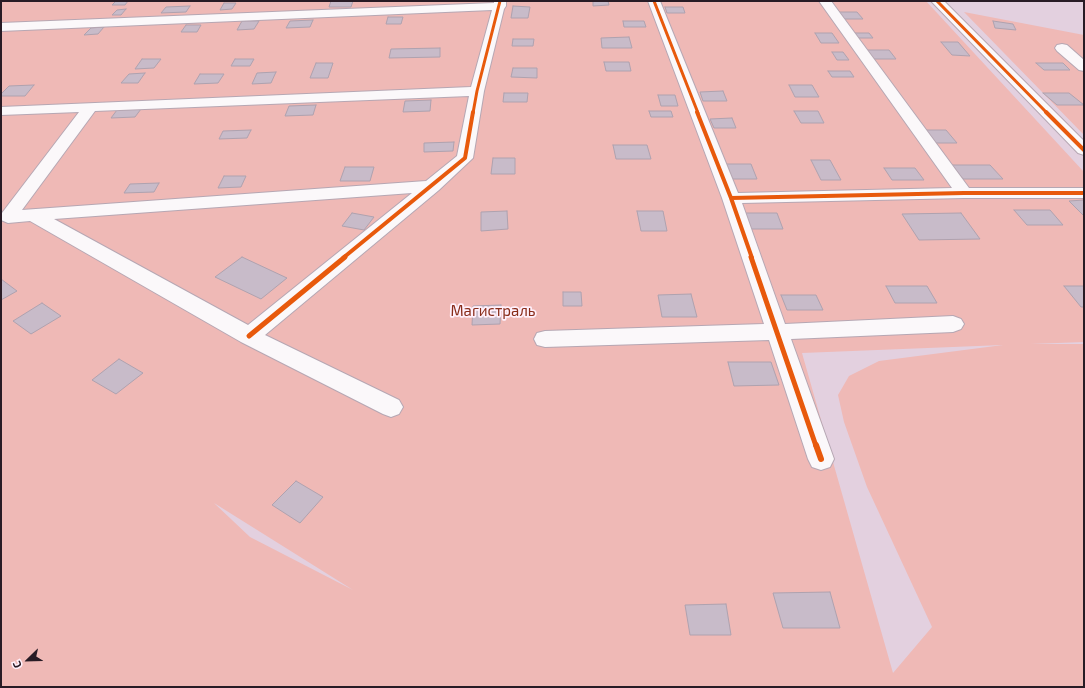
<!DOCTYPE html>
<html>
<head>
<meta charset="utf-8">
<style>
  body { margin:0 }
  #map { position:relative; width:1085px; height:688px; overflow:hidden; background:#e3d0df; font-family:"Exo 2",sans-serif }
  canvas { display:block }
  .frame { position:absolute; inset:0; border:2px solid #281b25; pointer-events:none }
  .north { position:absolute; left:8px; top:640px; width:40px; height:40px; -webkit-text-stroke:3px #fff0fb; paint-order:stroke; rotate:247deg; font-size:11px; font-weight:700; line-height:16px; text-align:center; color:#281b25 }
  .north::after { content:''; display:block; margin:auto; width:14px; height:18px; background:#281b25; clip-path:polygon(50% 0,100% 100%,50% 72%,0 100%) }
</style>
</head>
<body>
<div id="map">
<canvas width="1085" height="688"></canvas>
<div class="frame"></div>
<div class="north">С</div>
</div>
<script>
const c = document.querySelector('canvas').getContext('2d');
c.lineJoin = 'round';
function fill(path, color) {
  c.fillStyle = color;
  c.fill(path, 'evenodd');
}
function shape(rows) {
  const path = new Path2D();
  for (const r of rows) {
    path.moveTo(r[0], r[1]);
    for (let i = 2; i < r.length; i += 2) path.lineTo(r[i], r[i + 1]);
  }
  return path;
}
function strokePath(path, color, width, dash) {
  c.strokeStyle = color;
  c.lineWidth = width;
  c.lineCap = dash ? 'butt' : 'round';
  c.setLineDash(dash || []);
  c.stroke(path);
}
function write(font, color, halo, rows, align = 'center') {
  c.font = font + ' "Exo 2",sans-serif';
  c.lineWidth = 3.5;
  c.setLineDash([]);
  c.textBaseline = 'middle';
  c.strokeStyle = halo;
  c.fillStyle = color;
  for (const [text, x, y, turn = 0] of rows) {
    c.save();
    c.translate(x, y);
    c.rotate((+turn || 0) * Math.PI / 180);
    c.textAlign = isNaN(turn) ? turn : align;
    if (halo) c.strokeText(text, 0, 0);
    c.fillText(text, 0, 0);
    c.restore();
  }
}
fill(shape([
  [1,1,926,1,1084,172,1084,342,1031,344,1084,344,1084,687,1,687],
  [1003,345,879,361,849,376,838,395,844,422,867,487,932,627,893,673,802,353],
  [214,503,353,590,250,537],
  [964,12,1084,35,1084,135]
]), '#efb9b6');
const building = shape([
  [116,1,128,1,125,5,112,5,116,1],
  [331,1,353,1,351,7,329,7,331,1],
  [593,1,608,1,609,5,593,6,593,1],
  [224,3,236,3,232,9,220,10,224,3],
  [190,6,186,12,161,13,166,7,190,6],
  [513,6,530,7,528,18,511,18,513,6],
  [665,7,683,7,685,13,667,13,665,7],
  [126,9,121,15,112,15,117,10,126,9],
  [836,12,857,12,863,19,842,19,836,12],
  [388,17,403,17,401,24,386,24,388,17],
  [313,20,310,27,286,28,290,21,313,20],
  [242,21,259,21,254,29,237,30,242,21],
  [623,21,644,21,646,27,624,27,623,21],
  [993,21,1013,24,1016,30,995,28,993,21],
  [186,25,201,25,197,32,181,32,186,25],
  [104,27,98,34,84,35,91,28,104,27],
  [815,33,832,33,839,43,821,43,815,33],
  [853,33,869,33,873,38,857,38,853,33],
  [629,37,632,48,602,48,601,38,629,37],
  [513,39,534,39,533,46,512,46,513,39],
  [941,42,958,42,970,56,952,55,941,42],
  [440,48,440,57,389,58,391,49,440,48],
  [866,50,889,50,896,59,872,59,866,50],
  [832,52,843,52,849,60,837,60,832,52],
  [142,59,161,59,154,68,135,69,142,59],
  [235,59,254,59,250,66,231,66,235,59],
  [604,62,629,62,631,71,606,71,604,62],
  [316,63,333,63,328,78,310,78,316,63],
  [1036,63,1063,63,1070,70,1044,70,1036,63],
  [513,68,537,68,537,78,511,77,513,68],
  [828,71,850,71,854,77,832,77,828,71],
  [276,72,271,83,252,84,257,73,276,72],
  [145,73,138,83,121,83,129,74,145,73],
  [200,74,224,74,218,83,194,84,200,74],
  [34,85,25,96,1,96,1,94,9,86,34,85],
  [789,85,812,85,819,97,795,97,789,85],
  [723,91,727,101,703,101,700,92,723,91],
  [504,93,528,93,527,102,503,102,504,93],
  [1043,93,1069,93,1084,105,1057,105,1043,93],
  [658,95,675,95,678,106,661,106,658,95],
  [431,100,430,111,403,112,405,101,431,100],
  [316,105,313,115,285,116,289,106,316,105],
  [141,109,135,117,111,118,117,110,141,109],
  [649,111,671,111,673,117,651,117,649,111],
  [794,111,818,111,824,123,801,123,794,111],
  [732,118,736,128,714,128,710,119,732,118],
  [251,130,247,138,219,139,223,131,251,130],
  [924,130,946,130,957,143,934,143,924,130],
  [454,142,453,151,424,152,424,143,454,142],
  [613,145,647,145,651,159,616,159,613,145],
  [493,158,515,158,515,174,491,174,493,158],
  [811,160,830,160,841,180,821,180,811,160],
  [726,164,751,164,757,179,732,179,726,164],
  [952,165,990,165,1003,179,963,179,952,165],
  [345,167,374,167,370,181,340,181,345,167],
  [884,168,915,168,924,180,892,180,884,168],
  [224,176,246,176,241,187,218,188,224,176],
  [159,183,154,192,124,193,130,184,159,183],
  [1084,200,1084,216,1069,201,1084,200],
  [1014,210,1050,210,1063,225,1027,225,1014,210],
  [507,211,508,229,481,231,481,212,507,211],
  [637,211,663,211,667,231,641,231,637,211],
  [352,213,374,217,364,230,342,226,352,213],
  [745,213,777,213,783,229,751,229,745,213],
  [961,213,980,239,919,240,902,214,961,213],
  [242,257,287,278,261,299,215,277,242,257],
  [1,279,17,291,1,300,1,279],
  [886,286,927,286,937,303,895,303,886,286],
  [1064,286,1084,286,1084,307,1081,307,1064,286],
  [563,292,581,292,582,306,563,306,563,292],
  [691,294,697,317,662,317,658,295,691,294],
  [781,295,816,295,823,310,787,310,781,295],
  [42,303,61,316,31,334,13,321,42,303],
  [501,305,500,324,472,325,473,306,501,305],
  [119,359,143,373,116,394,92,380,119,359],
  [728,362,771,362,779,385,734,386,728,362],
  [296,481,323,497,300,523,272,505,296,481],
  [830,592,840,628,783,628,773,593,830,592],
  [726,604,731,635,690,635,685,605,726,604]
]);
fill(building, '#c8bbc9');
strokePath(building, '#afa2af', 1);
const minor = shape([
  [494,1,506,1,506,6,504,9,484,91,473,158,439,190,265,335,399,400,403,407,399,414,391,417,383,414,241,342,30,221,8,223,1,220,2,213,79,112,1,115,1,107,471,87,492,10,1,31,1,23,494,3,494,1],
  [469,96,457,156,426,181,22,210,95,111,469,96],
  [412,193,248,325,54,219,412,193],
  [648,1,660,1,738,193,952,188,819,1,831,1,969,188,1084,188,1084,198,964,198,742,203,785,324,953,316,961,319,964,324,961,329,953,332,791,339,834,459,830,467,821,470,812,467,808,459,769,340,545,347,537,345,534,339,537,333,545,331,764,324,722,198,648,1],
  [931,1,944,1,1084,141,1084,155,1078,153,931,1],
  [1062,44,1067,45,1084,60,1084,71,1079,70,1057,51,1055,48,1057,45,1062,44]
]);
strokePath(minor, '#b6a7b3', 2);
fill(minor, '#fbf8fa');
strokePath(shape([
  [654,1,698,113],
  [937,1,1047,113],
  [473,113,477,91,500,1]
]), '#e8590c', 3);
strokePath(shape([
  [697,112,731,198,964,193,1084,193],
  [1046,112,1084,150],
  [731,198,752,258],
  [343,258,465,158,473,112]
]), '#e8590c', 4);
strokePath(shape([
  [751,257,816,446],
  [249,336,345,257]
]), '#e8590c', 5);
strokePath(shape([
  [816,445,821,459]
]), '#e8590c', 6);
write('15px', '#882c19', '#fff0fb', [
  ["Магистраль",493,311]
]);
</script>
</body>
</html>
